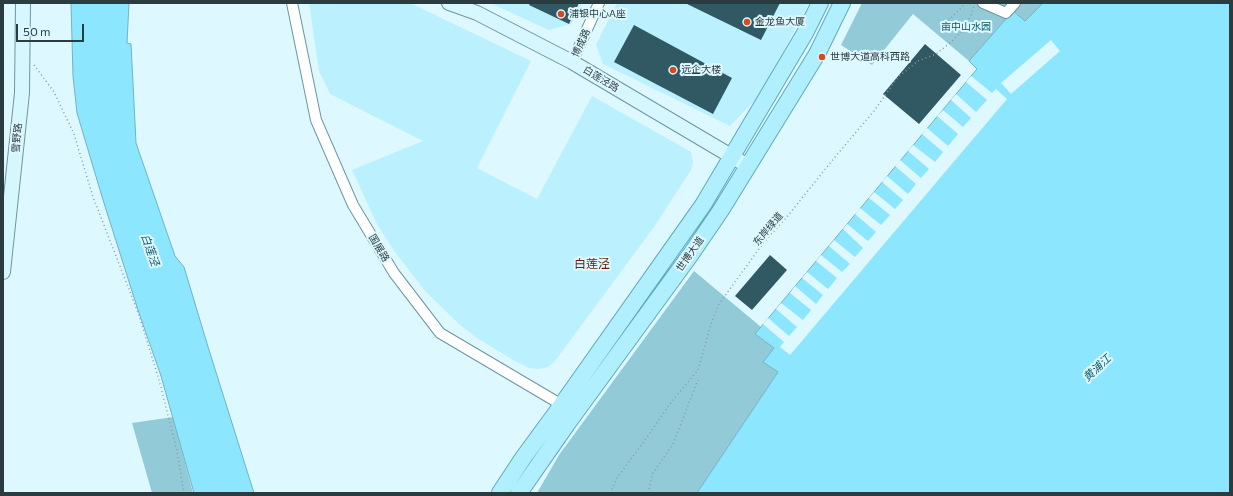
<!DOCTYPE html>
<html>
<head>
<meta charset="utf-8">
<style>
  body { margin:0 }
  #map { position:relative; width:1233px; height:496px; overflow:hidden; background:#def8ff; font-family:Commissioner,sans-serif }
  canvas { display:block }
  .frame { position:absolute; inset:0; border:4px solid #2b3c41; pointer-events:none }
  .scale { position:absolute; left:16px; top:24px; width:68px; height:18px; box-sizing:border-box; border:2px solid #2b3c41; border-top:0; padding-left:5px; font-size:12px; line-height:14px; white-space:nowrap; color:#2b3c41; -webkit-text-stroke:3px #def8ff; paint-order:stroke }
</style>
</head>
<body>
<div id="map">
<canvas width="1233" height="496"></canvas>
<div class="frame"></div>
<div class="scale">50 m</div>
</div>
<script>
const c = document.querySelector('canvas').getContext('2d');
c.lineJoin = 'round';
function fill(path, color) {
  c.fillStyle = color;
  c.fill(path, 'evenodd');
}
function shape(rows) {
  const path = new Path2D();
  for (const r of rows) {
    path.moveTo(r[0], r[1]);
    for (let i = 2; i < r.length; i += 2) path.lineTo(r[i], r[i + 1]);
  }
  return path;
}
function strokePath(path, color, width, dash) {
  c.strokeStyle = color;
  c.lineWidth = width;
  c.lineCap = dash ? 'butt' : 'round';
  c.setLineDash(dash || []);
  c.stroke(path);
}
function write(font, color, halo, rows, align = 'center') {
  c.font = font + ' Commissioner,"Noto Sans SC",sans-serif';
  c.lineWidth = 4;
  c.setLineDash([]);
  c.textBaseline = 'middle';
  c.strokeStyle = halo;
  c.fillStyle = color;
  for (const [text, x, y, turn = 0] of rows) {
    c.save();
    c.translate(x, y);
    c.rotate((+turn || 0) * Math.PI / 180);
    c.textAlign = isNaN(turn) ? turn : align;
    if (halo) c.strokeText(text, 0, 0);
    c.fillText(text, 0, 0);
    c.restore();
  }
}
fill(shape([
  [309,3,410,3,531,61,477,168,537,199,592,96,691,152,693,162,691,170,654,227,555,361,548,367,539,369,529,368,515,361,477,338,460,325,425,291,395,252,378,226,352,170,423,141,330,94,319,71],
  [490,3,582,3,571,24,549,30],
  [617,3,809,3,760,95,730,126,603,64,596,45]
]), '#bbf0fe');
fill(shape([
  [862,3,1043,3,1025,21,1013,11,969,61,913,14,872,65,841,45],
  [694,271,761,327,755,334,774,348,778,372,697,493,537,493,559,455],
  [173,417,193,493,152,493,132,423]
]), '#93cad8');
const water = shape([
  [71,3,129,3,127,43,131,44,136,143,175,256,184,267,209,350,254,493,194,493,161,376,138,310,103,200,77,113,73,76,71,3],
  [1043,3,1230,3,1230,493,697,493,778,372,763,362,774,348,755,334,977,69,969,61,1013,11,1025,21,1043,3]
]);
fill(water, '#8ce6fd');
strokePath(water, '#6fb3c5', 1);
fill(shape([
  [1051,40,1060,51,1011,94,1001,83],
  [971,76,992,93,996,89,1007,99,790,355,780,347,784,342,763,324,768,318,789,336,797,327,776,309,781,303,803,320,811,310,790,293,795,286,816,304,823,295,802,278,807,272,828,289,837,278,816,261,821,255,842,272,850,264,829,246,834,240,855,257,863,248,843,229,847,224,868,241,876,232,855,214,860,208,881,225,890,215,869,198,874,192,895,209,903,200,882,182,887,176,908,194,916,184,895,166,900,160,921,178,929,169,908,151,913,145,935,162,943,152,922,134,927,128,948,146,958,134,937,116,943,110,963,127,971,118,951,100,956,94,976,112,987,100,966,82]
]), '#def8ff');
fill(shape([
  [530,3,579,3,569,24,529,5],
  [685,3,780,3,761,40],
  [634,25,732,78,713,114,614,62],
  [925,44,961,75,919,124,883,94],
  [770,255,787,270,752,310,735,296]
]), '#315963');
const street = shape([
  [292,3,316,120,353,205,394,273,440,333,562,405,566,408],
  [983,3,1006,13,1015,3],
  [572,62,599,3]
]);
const secondary = shape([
  [449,3,477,13,572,62,748,166],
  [3,272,22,93,23,3]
]);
const primary = shape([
  [500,493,523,458,556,413,703,205,805,33,820,3],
  [519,493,567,424,691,254,721,210,817,54,842,3]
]);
strokePath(street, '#6d96a0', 12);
strokePath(secondary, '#6d96a0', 16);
strokePath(primary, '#5fa9bc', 18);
strokePath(shape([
  [940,29,966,3],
  [34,65,54,92,74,134,93,197,139,315,159,380,177,451,184,493],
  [610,493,617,478,650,433,669,405,698,370,711,324,719,304,764,242,786,218,835,157,874,111,898,77,918,61,936,54,950,43,963,30,971,15,974,6],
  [648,493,653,473,673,444,698,380]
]), '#859ba1', 1.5, [1, 3]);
strokePath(street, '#fff', 10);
strokePath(secondary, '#d7f7ff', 14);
strokePath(primary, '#b0effe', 16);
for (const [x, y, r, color] of [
  [561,14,4,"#d34a24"],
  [747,22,4,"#d34a24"],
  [822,57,4,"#d34a24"],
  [673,70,4,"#d34a24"]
]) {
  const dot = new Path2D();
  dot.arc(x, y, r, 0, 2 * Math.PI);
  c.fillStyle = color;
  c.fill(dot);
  strokePath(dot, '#def8ff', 1.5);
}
write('10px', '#2b3c41', '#def8ff', [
  ["浦银中心A座",569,14],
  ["金龙鱼大厦",755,22],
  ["世博大道高科西路",830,57],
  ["远企大楼",681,70]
], 'left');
write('10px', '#095969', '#def8ff', [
  ["亩中山水园",966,27]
]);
write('10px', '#2b3c41', '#def8ff', [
  ["博成路",581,43,-65],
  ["白莲泾路",601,79,31],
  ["雪野路",17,138,-85],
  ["东岸绿道",768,229,-50],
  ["国展路",379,248,59],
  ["世博大道",690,254,-55]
]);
write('italic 11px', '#0e5b6b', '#def8ff', [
  ["白莲泾",150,250,70],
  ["黄浦江",1097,368,-43]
]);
write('12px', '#652311', '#def8ff', [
  ["白莲泾",592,264]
]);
</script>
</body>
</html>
